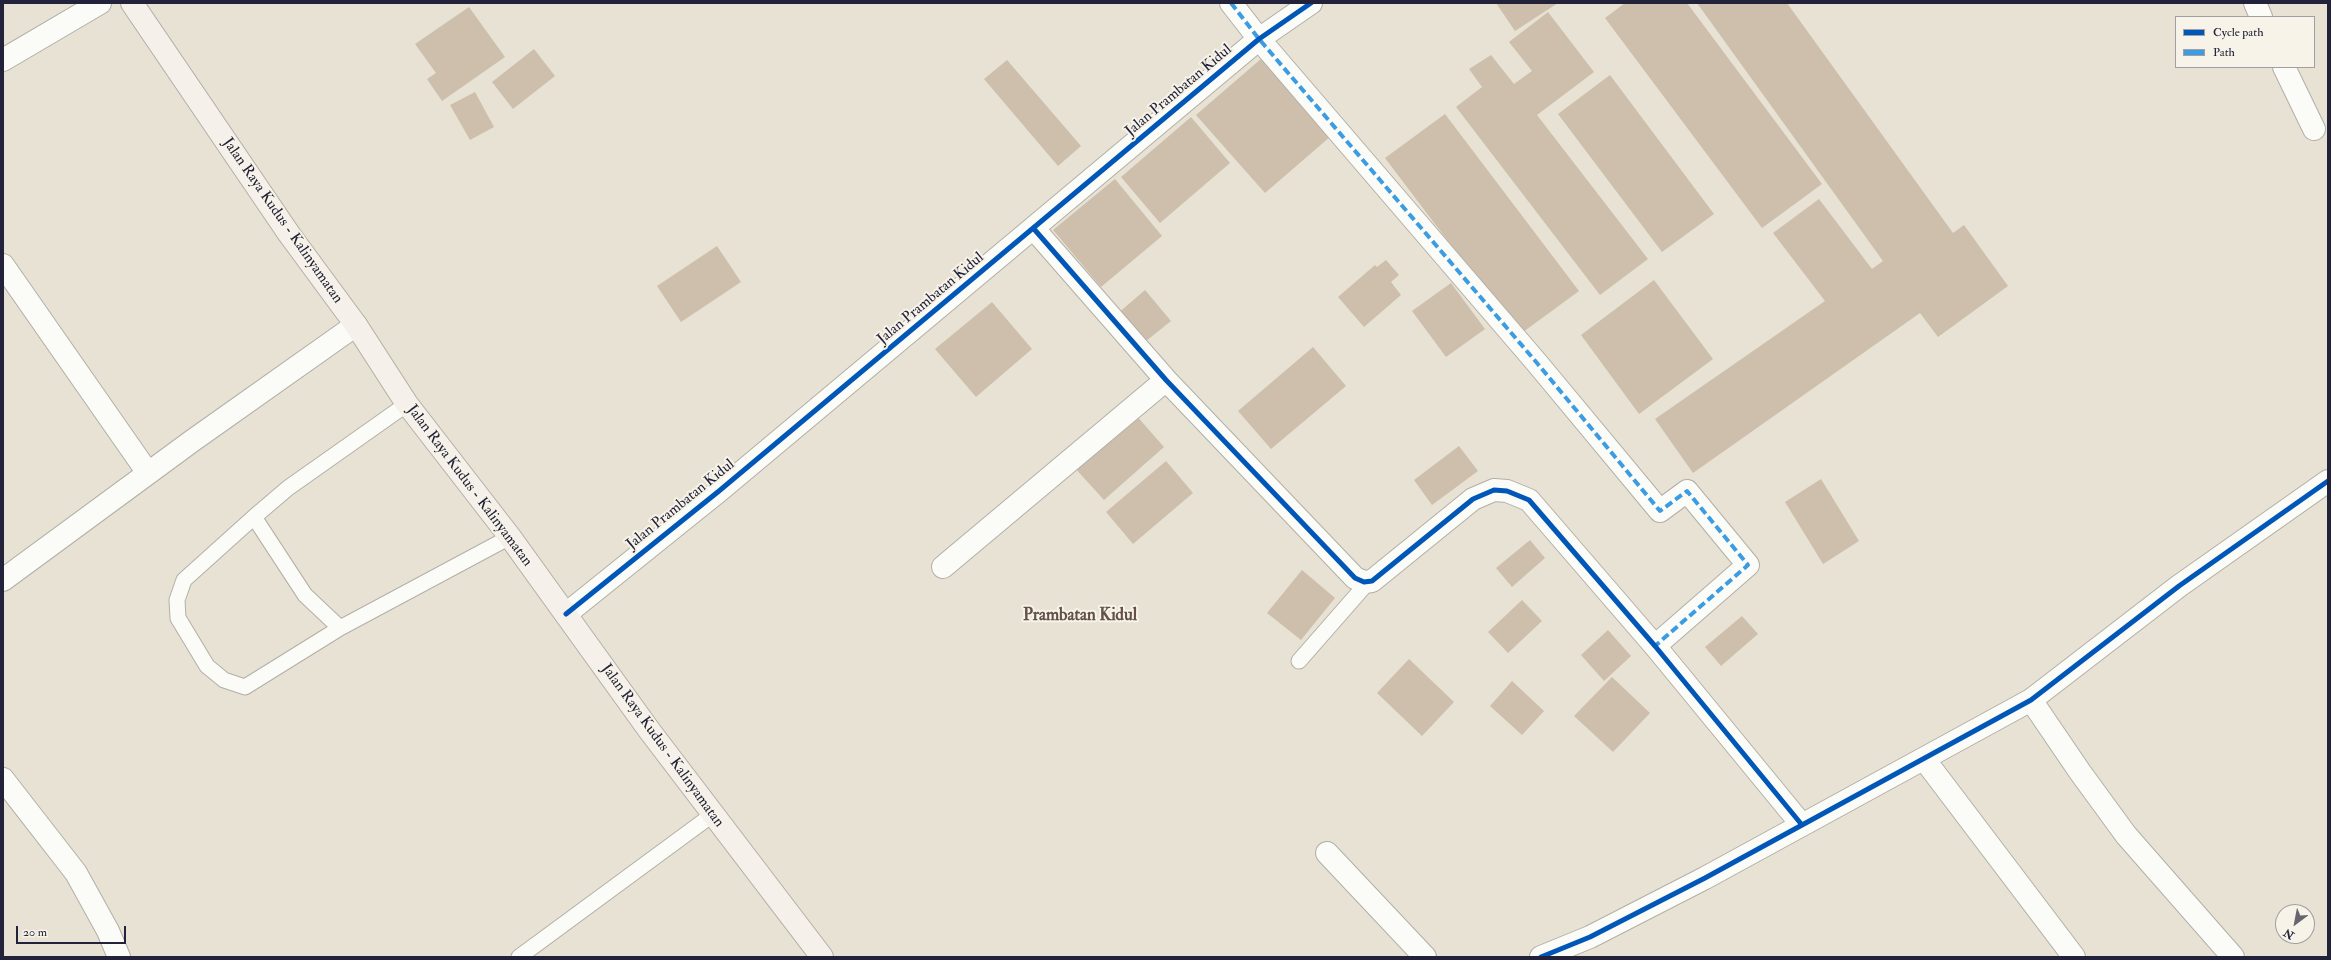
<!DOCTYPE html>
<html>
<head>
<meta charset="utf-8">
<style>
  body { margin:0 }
  #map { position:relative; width:2331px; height:960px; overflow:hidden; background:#e7e2d3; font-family:"IM FELL Double Pica",serif }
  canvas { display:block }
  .frame { position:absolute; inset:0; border:4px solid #22223b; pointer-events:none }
  .legend { position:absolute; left:2175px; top:16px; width:140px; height:52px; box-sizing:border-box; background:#f7f3e8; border:1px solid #a29fa3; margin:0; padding:5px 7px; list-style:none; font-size:12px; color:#22223b }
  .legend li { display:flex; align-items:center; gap:8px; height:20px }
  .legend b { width:20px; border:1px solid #a29fa3 }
  .north { position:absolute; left:2275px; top:904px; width:40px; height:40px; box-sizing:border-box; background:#f7f3e8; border:1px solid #a29fa3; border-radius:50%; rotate:212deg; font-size:11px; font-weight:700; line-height:16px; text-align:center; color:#22223b }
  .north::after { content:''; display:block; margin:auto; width:14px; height:18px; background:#676570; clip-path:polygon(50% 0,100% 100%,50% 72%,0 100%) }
  .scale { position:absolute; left:16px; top:926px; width:110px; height:18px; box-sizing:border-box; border:2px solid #22223b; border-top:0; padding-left:5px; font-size:12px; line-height:14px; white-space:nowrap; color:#22223b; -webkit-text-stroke:3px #f7f3e8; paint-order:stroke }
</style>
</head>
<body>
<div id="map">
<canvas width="2331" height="960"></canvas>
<div class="frame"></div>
<ul class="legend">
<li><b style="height:5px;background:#0057b8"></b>Cycle path</li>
<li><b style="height:5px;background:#3c9ce2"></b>Path</li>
</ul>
<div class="north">N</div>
<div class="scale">20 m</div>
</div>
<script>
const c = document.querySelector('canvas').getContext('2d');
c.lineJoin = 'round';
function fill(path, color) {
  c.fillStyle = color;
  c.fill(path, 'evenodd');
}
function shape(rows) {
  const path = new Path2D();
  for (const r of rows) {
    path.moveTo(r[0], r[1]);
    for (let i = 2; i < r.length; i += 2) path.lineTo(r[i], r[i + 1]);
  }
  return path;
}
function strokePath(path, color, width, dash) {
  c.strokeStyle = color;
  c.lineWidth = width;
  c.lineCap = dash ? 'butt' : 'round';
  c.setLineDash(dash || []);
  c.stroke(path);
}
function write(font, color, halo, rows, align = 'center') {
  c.font = font + ' "IM FELL Double Pica",serif';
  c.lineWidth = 4;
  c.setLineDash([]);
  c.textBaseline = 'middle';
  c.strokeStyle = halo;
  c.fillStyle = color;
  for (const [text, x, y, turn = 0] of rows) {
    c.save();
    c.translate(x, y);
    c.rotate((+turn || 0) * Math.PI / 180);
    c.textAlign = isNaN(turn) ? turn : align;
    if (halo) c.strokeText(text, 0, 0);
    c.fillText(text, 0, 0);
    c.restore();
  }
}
fill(shape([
  [1496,3,1558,3,1515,31],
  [1625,3,1687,3,1822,184,1762,228,1605,18],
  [1697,3,1787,3,1953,233,1964,225,2008,286,1938,337,1920,313,1693,473,1655,419,1825,301,1773,233,1819,199,1872,269,1883,261],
  [469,7,505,57,442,101,427,79,436,73,415,44],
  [1548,12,1594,72,1537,115,1648,259,1600,295,1456,107,1482,87,1469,69,1491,55,1514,84,1532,71,1509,42],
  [534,49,555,76,513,109,492,82],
  [1262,58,1331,136,1265,193,1196,115],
  [1007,60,1081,146,1058,166,984,79],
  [1610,75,1714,214,1662,252,1558,114],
  [475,92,494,127,470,140,450,105],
  [1445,114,1579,291,1519,335,1385,158],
  [1191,117,1230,163,1160,223,1121,177],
  [1115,179,1162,236,1101,287,1053,230],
  [717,246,741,282,681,322,657,286],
  [1386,260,1399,275,1391,282,1401,295,1364,327,1338,297,1375,265,1377,267],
  [1654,280,1713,359,1639,414,1581,335],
  [1451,283,1485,329,1446,357,1412,311],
  [1145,290,1171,321,1141,345,1116,315],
  [992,302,1032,349,976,397,935,349],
  [1313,347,1346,386,1271,449,1238,411],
  [1135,414,1164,447,1104,500,1074,467],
  [1459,446,1478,471,1432,505,1414,480],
  [1166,461,1193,493,1133,544,1106,512],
  [1821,479,1859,541,1823,564,1785,502],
  [1530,540,1545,558,1512,587,1496,568],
  [1302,570,1335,598,1301,640,1267,613],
  [1522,600,1542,621,1508,653,1488,632],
  [1742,616,1758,634,1721,666,1705,647],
  [1608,630,1631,656,1604,681,1581,655],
  [1409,659,1454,702,1422,736,1377,693],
  [1612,677,1650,713,1613,752,1574,716],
  [1512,681,1544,711,1522,735,1490,706]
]), '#cdbfac');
const service = shape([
  [407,404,288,488,254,517,305,595,340,628,510,537],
  [254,517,184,580,177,600,178,618,207,666,224,680,245,687,340,628],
  [1299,661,1369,581],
  [519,957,712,815]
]);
const minor = shape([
  [1231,3,1259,39,1537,363,1660,511,1687,491,1748,565,1655,646],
  [2255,3,2261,17],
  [3,60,100,3],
  [2284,67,2314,129],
  [1034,229,1166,380,1355,578,1364,582,1372,581,1473,499,1494,490,1507,491,1529,500,1655,646,1802,825],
  [3,265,148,473],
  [943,567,1166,380],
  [3,580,192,441,356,325],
  [566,614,719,491,1259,39,1311,3],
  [2031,700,2080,772,2126,835,2233,957],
  [1924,759,2074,957],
  [3,779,76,873,108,931,119,957],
  [1327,853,1425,957],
  [1541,957,1590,937,1705,878,2031,700,2179,586,2328,481]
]);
const secondary = shape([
  [132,3,289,234,356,325,407,404,510,537,649,730,822,957]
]);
strokePath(service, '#b2afa8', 17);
strokePath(minor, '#b2afa8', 24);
strokePath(secondary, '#b2afa8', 24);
strokePath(service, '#fbfbf8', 15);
strokePath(minor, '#fbfbf8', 22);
strokePath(secondary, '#f5f0ea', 22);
strokePath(shape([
  [1231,3,1259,39,1537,363,1660,511,1687,491,1748,565,1655,646]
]), '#3c9ce2', 4, [8, 4]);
strokePath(shape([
  [1034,229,1166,380,1355,578,1364,582,1372,581,1473,499,1494,490,1507,491,1529,500,1655,646,1802,825],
  [566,614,719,491,1259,39,1311,3],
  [1541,957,1590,937,1705,878,2031,700,2179,586,2328,481]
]), '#0057b8', 5);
write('15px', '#22223b', '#f7f3e8', [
  ["Jalan Prambatan Kidul",1179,91,-40],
  ["Jalan Raya Kudus - Kalinyamatan",282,221,55],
  ["Jalan Prambatan Kidul",931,299,-40],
  ["Jalan Raya Kudus - Kalinyamatan",469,486,53],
  ["Jalan Prambatan Kidul",681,505,-39],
  ["Jalan Raya Kudus - Kalinyamatan",662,746,54]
]);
write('bold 17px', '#64504a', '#f7f3e8', [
  ["Prambatan Kidul",1080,616]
]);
</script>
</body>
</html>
